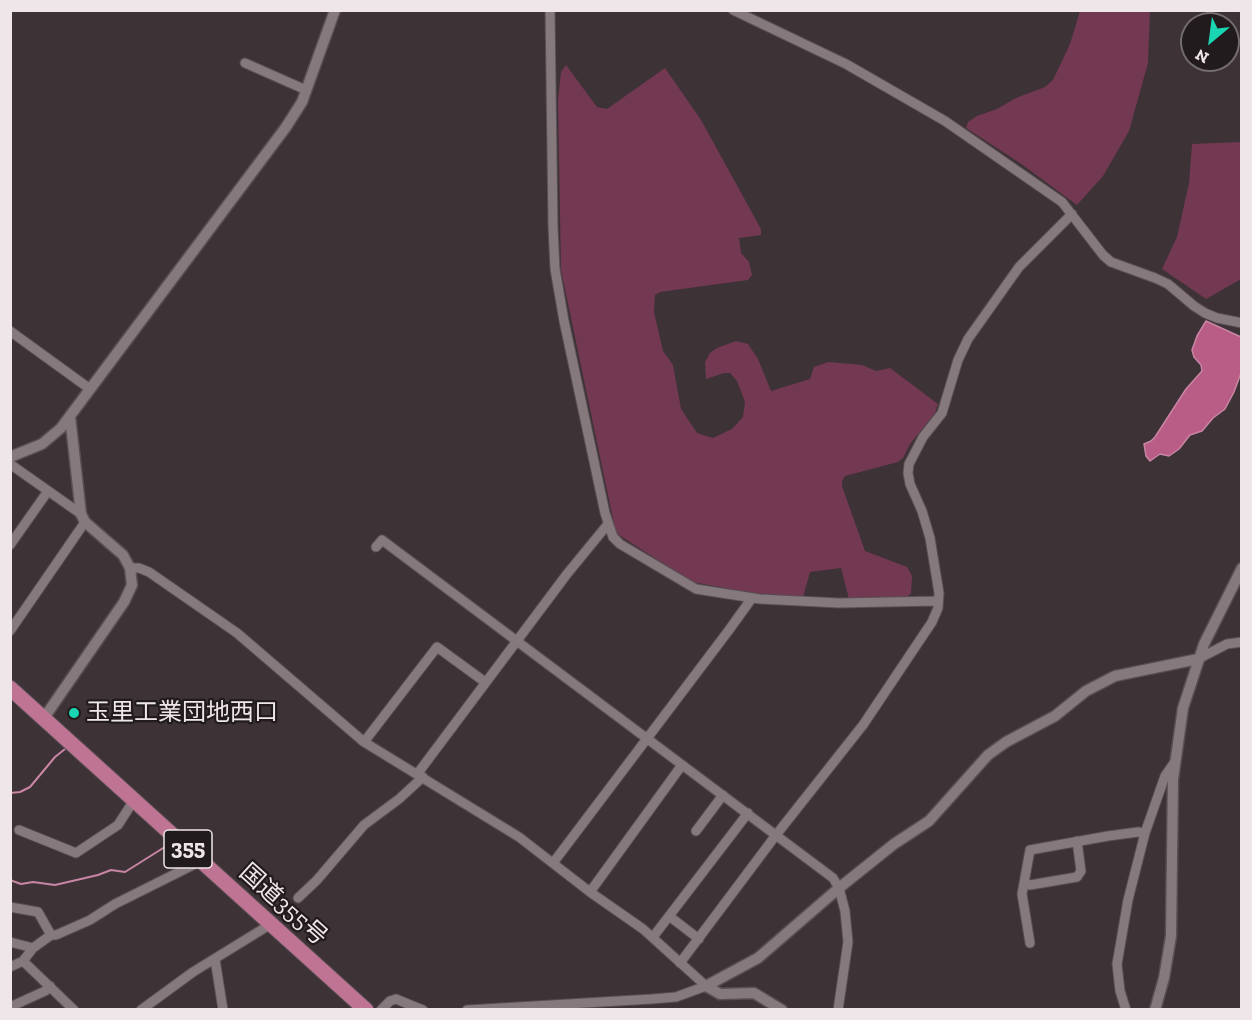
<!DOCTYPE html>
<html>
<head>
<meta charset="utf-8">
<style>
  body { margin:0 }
  #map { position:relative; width:1252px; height:1020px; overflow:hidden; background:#3d3236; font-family:"Zilla Slab",serif }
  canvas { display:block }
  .frame { position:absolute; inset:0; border:12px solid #eee6e9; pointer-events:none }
  .north { position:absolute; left:1180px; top:12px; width:60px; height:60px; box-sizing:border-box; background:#211b1d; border:2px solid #736c6f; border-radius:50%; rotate:209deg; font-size:16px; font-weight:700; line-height:24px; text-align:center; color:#eee6e9 }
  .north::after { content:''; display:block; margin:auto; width:21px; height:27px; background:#1ad5b2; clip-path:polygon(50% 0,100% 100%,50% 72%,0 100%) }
</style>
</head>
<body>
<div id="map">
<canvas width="1252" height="1020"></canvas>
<div class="frame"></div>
<div class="north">N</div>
</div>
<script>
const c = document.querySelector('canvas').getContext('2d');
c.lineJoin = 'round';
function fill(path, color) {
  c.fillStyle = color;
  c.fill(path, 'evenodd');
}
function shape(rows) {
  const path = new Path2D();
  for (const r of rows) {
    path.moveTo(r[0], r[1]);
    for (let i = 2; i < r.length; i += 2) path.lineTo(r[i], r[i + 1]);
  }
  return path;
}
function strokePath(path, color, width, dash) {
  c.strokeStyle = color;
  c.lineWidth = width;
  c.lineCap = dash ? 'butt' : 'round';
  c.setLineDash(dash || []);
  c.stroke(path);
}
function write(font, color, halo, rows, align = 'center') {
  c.font = font + ' "Zilla Slab","Noto Sans JP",serif';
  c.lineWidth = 4.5;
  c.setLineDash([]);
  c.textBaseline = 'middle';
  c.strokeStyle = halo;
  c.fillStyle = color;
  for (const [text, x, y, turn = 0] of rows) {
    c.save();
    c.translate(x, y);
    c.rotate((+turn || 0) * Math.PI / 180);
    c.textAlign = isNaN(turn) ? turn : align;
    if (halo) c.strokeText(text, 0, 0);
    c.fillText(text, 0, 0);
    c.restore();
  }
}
fill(shape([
  [1080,11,1150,11,1148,63,1129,131,1103,176,1077,205,1020,163,966,128,968,122,977,116,997,109,1016,98,1045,87,1053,80,1070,44],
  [566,65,597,107,607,109,665,68,701,120,761,229,761,235,739,238,741,253,749,262,752,275,748,280,660,292,655,295,654,312,663,351,673,365,681,409,697,433,713,438,732,429,743,417,745,402,737,381,730,373,724,373,706,379,705,362,710,353,717,348,736,341,748,344,758,359,771,391,810,379,814,367,828,362,851,364,862,365,876,371,890,368,938,404,935,413,910,444,903,458,898,462,845,476,842,481,842,486,865,551,907,567,912,576,911,593,906,598,849,599,841,568,810,572,803,597,753,593,692,582,616,533,561,270,558,100,561,72],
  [1241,142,1241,279,1206,299,1162,269,1177,237,1189,183,1192,144]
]), '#733952');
const water = shape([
  [1206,321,1241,337,1241,373,1234,392,1225,409,1213,418,1202,431,1190,435,1179,449,1169,456,1160,454,1150,461,1146,456,1144,444,1151,441,1155,437,1186,389,1202,371,1201,365,1194,357,1192,350,1197,336,1206,321]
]);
fill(water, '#b95d86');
strokePath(water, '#c986a4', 1.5);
strokePath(shape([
  [10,793,20,792,30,787,55,757,65,749],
  [10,880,21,884,33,882,55,885,98,875,111,870,125,872,168,845]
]), '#c986a4', 2);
const minor = shape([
  [550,10,553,227,555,269,564,321,605,513,613,537,620,544,696,589,760,599,839,603,938,601],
  [733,10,846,64,945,121,1062,202,1103,255,1111,262,1155,278,1168,284,1194,306,1205,313,1217,318,1242,323],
  [245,63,306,90],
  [10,331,90,389],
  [10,464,81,514],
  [10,545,48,491],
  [376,547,382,540,833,878,839,888,845,911,848,942,838,1010],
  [130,568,139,568,149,572,237,633,364,742,519,837,590,892,643,929,706,986,676,997,652,999,467,1010],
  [10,631,85,522],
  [1198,659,1227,644,1242,642],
  [364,742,437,647,485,682],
  [418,773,567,574,608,524],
  [19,830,76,853,118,825,134,800],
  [696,831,723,795],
  [553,863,729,630,752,598],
  [1024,883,1030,885,1077,877,1081,871,1077,841],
  [590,892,682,765],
  [298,898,317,880,364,825,399,799,423,777],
  [10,907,38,912,51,935],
  [669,916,699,939],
  [653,937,748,813],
  [10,942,33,948],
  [1030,943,1022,894,1030,850,1108,836,1138,832,1145,833],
  [215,959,223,1010],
  [23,961,74,1010],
  [680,963,776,835,863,725,932,622,938,608,939,593,930,538,922,511,910,484,908,473,909,464,923,437,942,413,958,360,968,339,1019,267,1072,214],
  [10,967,23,961,33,948,51,935,56,935,90,920,115,904,201,861],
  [10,1007,45,991,50,986],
  [141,1010,193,972,271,924],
  [381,1010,390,1001,396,999,423,1010],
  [1126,1010,1120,991,1117,964,1128,900,1145,833,1165,776,1174,763]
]);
const tertiary = shape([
  [10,457,42,444,61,428,286,127,302,102,335,10],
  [44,718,124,602,132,585,130,568,123,555,85,522,81,514,70,416],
  [782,1010,754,993,720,994,706,986,758,958,839,888,894,844,929,821,988,755,1006,742,1055,716,1086,691,1115,676,1198,659],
  [1155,1010,1164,978,1171,936,1173,779,1183,708,1204,644,1242,568]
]);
const trunk = shape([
  [10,688,366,1010]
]);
strokePath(minor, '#594f53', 11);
strokePath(tertiary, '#594f53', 13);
strokePath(trunk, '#594f53', 17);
strokePath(minor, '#86797e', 9);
strokePath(tertiary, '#86797e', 10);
strokePath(trunk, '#c07494', 15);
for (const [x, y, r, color] of [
  [74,713,6,"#1ad5b2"]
]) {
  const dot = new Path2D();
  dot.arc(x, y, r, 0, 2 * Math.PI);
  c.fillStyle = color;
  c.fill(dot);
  strokePath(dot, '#211b1d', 2);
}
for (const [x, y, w] of [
  [188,849,48]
]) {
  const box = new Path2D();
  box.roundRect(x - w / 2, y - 19, w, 38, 4.5);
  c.fillStyle = '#211b1d';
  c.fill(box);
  strokePath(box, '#eee6e9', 1.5);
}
write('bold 22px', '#eee6e9', null, [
  ["355",188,849]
]);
write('24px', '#eee6e9', '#211b1d', [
  ["玉里工業団地西口",86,713]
], 'left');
write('24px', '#eee6e9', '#211b1d', [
  ["国道355号",283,905,42]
]);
</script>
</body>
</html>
